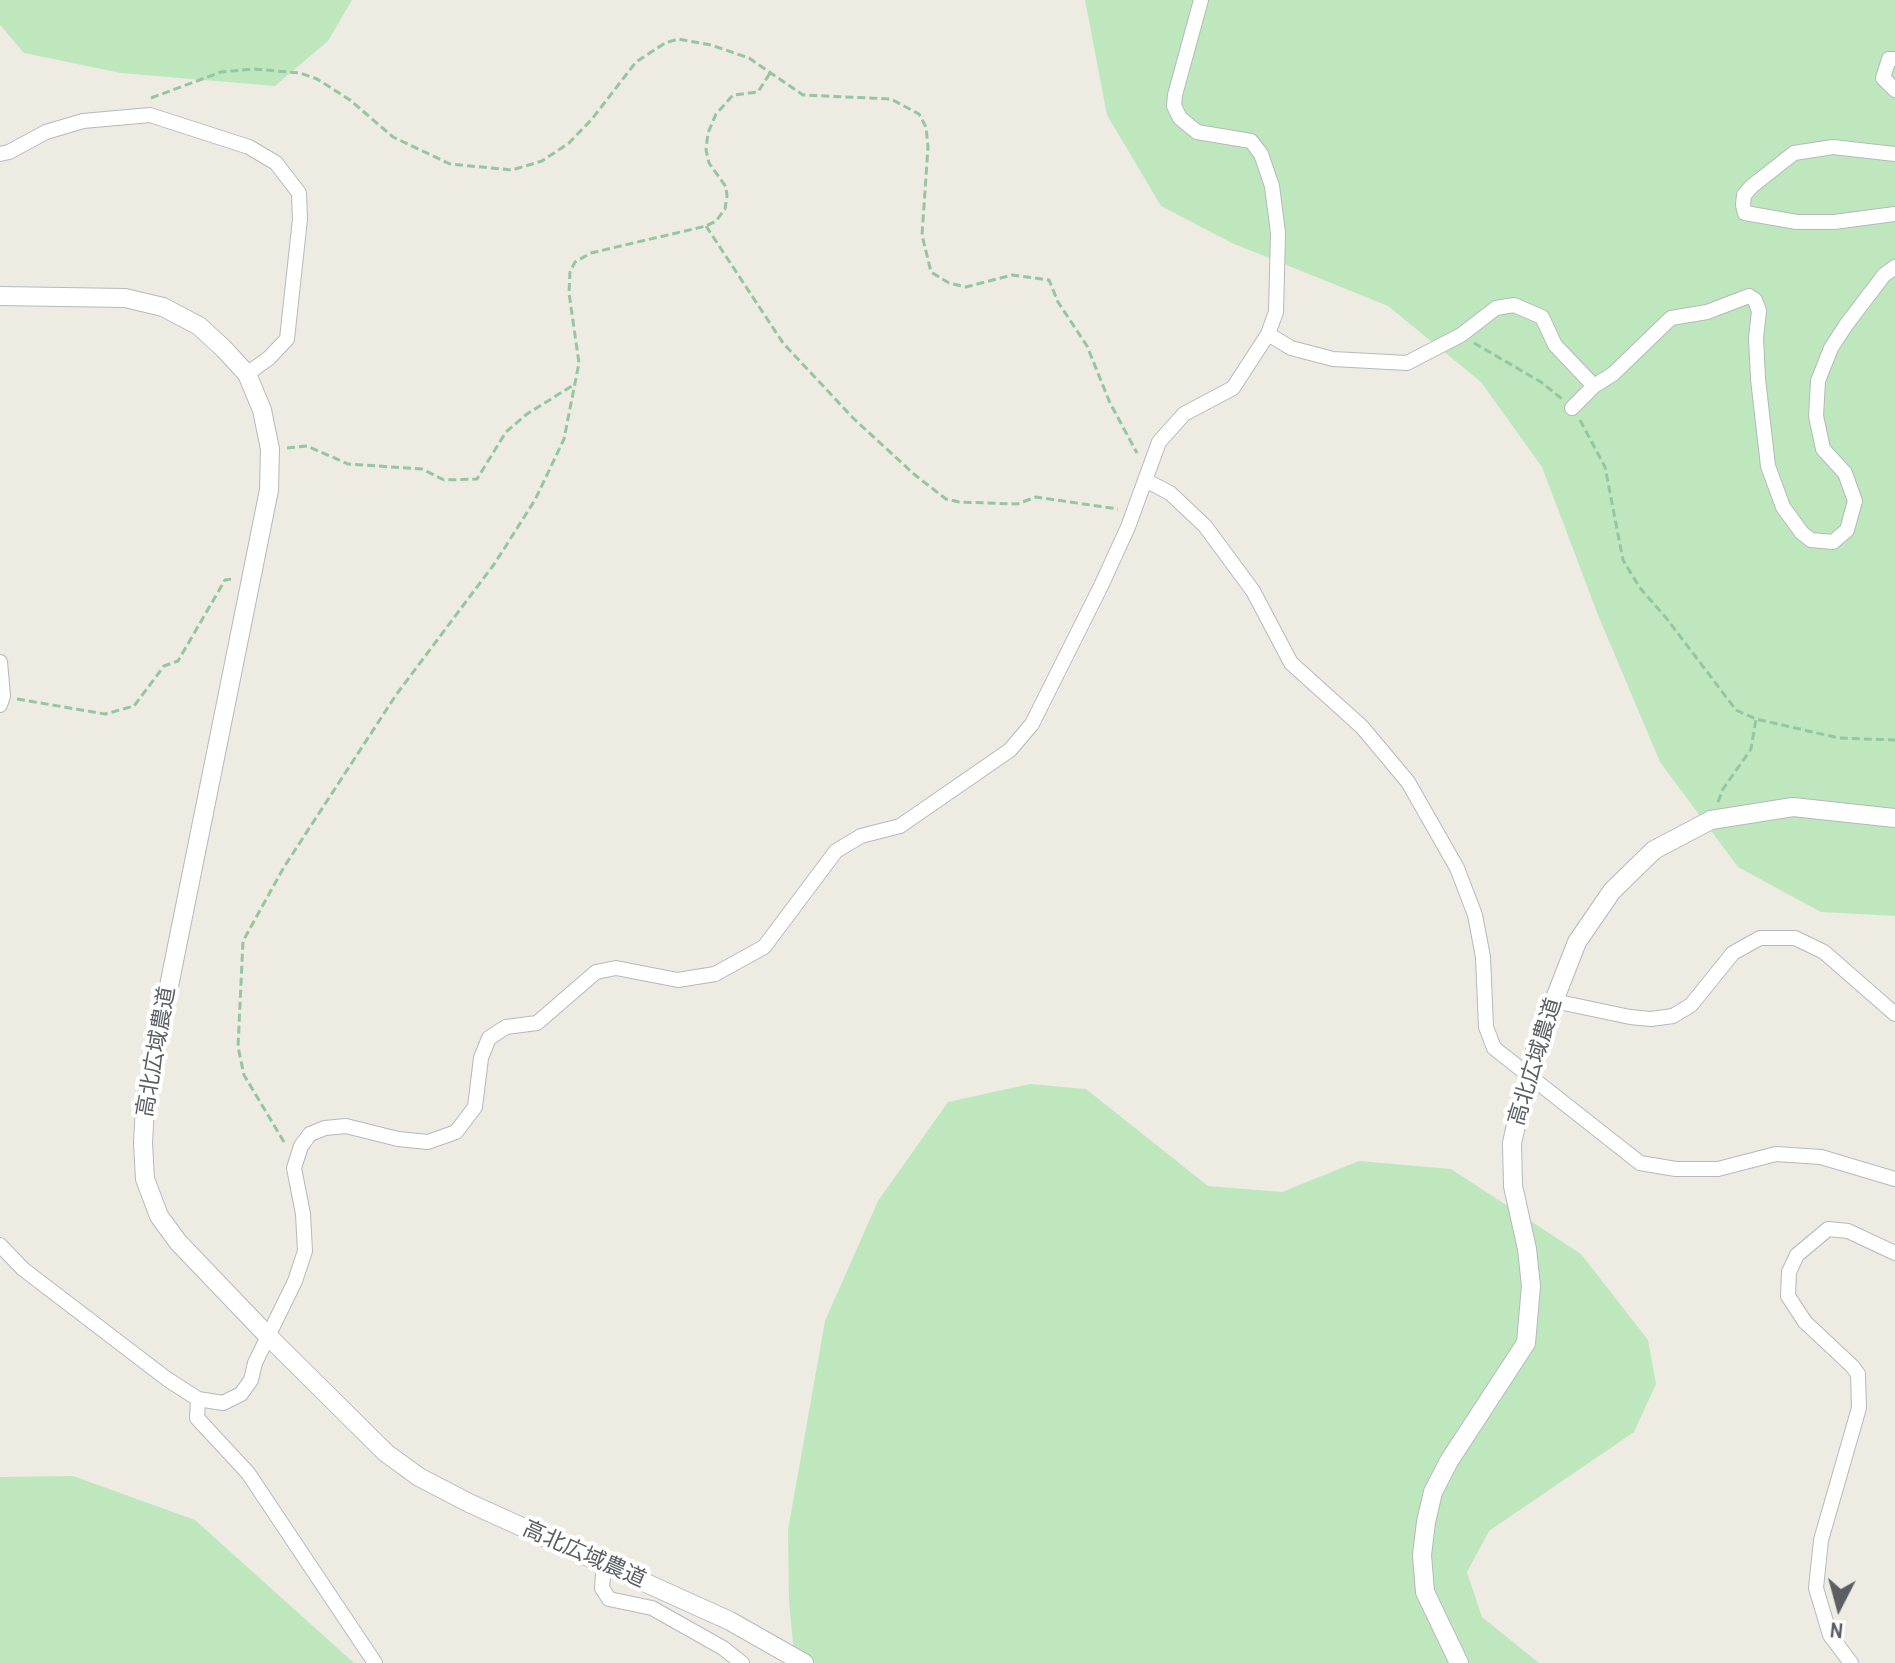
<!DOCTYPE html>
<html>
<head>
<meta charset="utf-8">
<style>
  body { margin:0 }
  #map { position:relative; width:1895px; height:1663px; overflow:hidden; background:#eeebe2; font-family:"Archivo Narrow",sans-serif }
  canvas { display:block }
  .north { position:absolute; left:1799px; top:1567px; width:80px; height:80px; -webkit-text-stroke:6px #fff; paint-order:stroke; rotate:186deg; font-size:22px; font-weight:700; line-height:32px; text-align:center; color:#5b5f64 }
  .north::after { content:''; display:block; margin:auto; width:28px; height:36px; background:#5b5f64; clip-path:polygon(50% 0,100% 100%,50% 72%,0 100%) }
</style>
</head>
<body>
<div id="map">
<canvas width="1895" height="1663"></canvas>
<div class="north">N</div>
</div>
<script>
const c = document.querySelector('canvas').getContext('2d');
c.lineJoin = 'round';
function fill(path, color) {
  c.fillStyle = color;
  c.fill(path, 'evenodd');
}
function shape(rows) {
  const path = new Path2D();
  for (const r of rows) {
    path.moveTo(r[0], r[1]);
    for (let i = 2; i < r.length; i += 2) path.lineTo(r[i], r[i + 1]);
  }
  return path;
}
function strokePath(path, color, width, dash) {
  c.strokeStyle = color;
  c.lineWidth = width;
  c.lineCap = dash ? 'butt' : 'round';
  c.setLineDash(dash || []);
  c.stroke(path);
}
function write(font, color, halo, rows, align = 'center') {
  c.font = font + ' "Archivo Narrow","Noto Sans JP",sans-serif';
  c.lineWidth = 8;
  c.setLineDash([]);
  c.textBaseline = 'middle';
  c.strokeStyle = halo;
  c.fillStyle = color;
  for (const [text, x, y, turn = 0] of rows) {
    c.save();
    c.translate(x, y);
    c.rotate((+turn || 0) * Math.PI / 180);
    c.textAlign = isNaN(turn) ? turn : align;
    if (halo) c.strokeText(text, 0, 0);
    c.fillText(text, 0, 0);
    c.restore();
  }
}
fill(shape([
  [0,0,352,0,328,41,275,86,121,73,24,53,0,25],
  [1085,0,1895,0,1895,916,1821,912,1738,867,1660,762,1598,615,1542,467,1481,382,1388,306,1232,243,1161,206,1107,115],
  [1030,1084,1086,1089,1208,1186,1282,1192,1359,1161,1451,1169,1581,1254,1648,1340,1656,1384,1634,1432,1489,1531,1467,1572,1482,1617,1539,1663,795,1663,789,1602,788,1530,825,1321,878,1201,948,1102],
  [73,1476,195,1520,354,1663,0,1663,0,1477]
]), '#bee7bd');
const minor = shape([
  [1895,59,1889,59,1883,78,1895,90],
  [0,154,9,152,46,132,83,121,150,115,249,147,276,163,299,193,300,219,287,339,269,358,247,374],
  [1895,154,1833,147,1794,153,1752,186,1744,195,1743,205,1745,213,1797,222,1834,222,1895,214],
  [1268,334,1291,348,1333,359,1407,363,1461,335,1496,308,1514,305,1542,317,1555,345,1594,386],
  [1572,408,1594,386,1613,374,1671,318,1707,312,1749,296,1755,300,1759,311,1756,338,1758,379,1768,466,1783,507,1802,533,1811,540,1833,542,1847,530,1855,501,1845,473,1823,449,1816,416,1818,381,1831,348,1846,325,1884,275,1895,267],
  [1145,480,1170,493,1205,526,1253,591,1291,663,1362,727,1408,782,1457,868,1475,915,1483,957,1486,1027,1494,1048,1640,1163,1676,1169,1718,1169,1776,1154,1821,1157,1895,1179],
  [0,662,3,696,0,705],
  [1554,1001,1630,1017,1651,1019,1673,1016,1691,1005,1733,953,1760,938,1795,938,1824,952,1895,1014],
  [0,1245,23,1269,167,1379,198,1399,223,1403,241,1394,251,1380,255,1363,295,1281,305,1251,303,1214,294,1168,301,1146,310,1134,325,1128,346,1126,398,1139,428,1142,456,1132,475,1107,481,1058,489,1038,506,1027,537,1023,596,972,616,968,678,980,715,974,764,947,836,851,861,836,900,826,1010,750,1032,724,1101,586,1128,527,1159,442,1184,414,1233,388,1268,334,1276,312,1278,233,1272,186,1261,154,1251,141,1197,132,1180,118,1174,106,1175,95,1201,0],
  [198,1399,197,1418,248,1473,375,1663],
  [604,1563,602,1588,609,1599,652,1608,723,1648,742,1663],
  [1851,1663,1830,1635,1816,1588,1821,1540,1859,1408,1858,1374,1852,1366,1805,1322,1788,1296,1789,1272,1797,1255,1828,1229,1848,1231,1895,1253]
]);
const tertiary = shape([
  [0,296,125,298,163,307,199,326,223,348,247,374,262,410,270,449,269,490,145,1105,143,1143,145,1179,159,1216,178,1242,267,1335,386,1453,419,1477,469,1503,730,1621,804,1663],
  [1536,1047,1577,942,1612,891,1654,850,1711,820,1793,807,1895,818],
  [1459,1663,1425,1592,1422,1555,1426,1522,1433,1492,1449,1461,1526,1343,1531,1286,1527,1249,1513,1186,1512,1143,1519,1112]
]);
strokePath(minor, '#b5b9bd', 16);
strokePath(tertiary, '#b5b9bd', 20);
strokePath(shape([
  [151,98,221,72,253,69,300,73,317,79,350,100,393,137,450,164,512,170,542,161,569,143,592,119,636,62,665,43,678,39,711,45,749,58,803,95,891,99,919,114,926,127,928,147,922,235,931,272,949,283,966,287,1012,275,1049,280,1058,302,1087,346,1110,403,1137,453],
  [706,226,783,343,853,418,915,475,946,499,959,502,1017,504,1036,497,1118,509],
  [1474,343,1541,382,1562,399],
  [1580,420,1605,467,1623,560,1640,588,1667,619,1736,710,1756,719,1839,738,1895,740],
  [287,448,307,446,348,464,422,469,444,480,477,479,506,432,527,414,575,384],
  [17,699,105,714,134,706,164,666,178,661,225,580,232,579],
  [1718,802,1723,789,1751,749,1756,719],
  [284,1142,244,1075,238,1047,243,941,284,867,396,695,495,563,535,500,564,439,579,363,569,293,570,272,575,262,591,253,706,226,716,221,725,209,727,196,726,187,709,163,706,150,708,133,716,114,733,95,758,92,770,73]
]), '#95c6a2', 3, [8, 4]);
strokePath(minor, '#fff', 14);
strokePath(tertiary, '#fff', 18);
const tertiaryBridge = shape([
  [1519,1112,1536,1047]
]);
strokePath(tertiaryBridge, '#b5b9bd', 20, []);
strokePath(tertiaryBridge, '#fff', 18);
write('22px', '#5b5f64', '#fff', [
  ["高北広域農道",157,1052,-80],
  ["高北広域農道",1536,1062,-73],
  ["高北広域農道",584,1555,24]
]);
</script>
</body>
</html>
